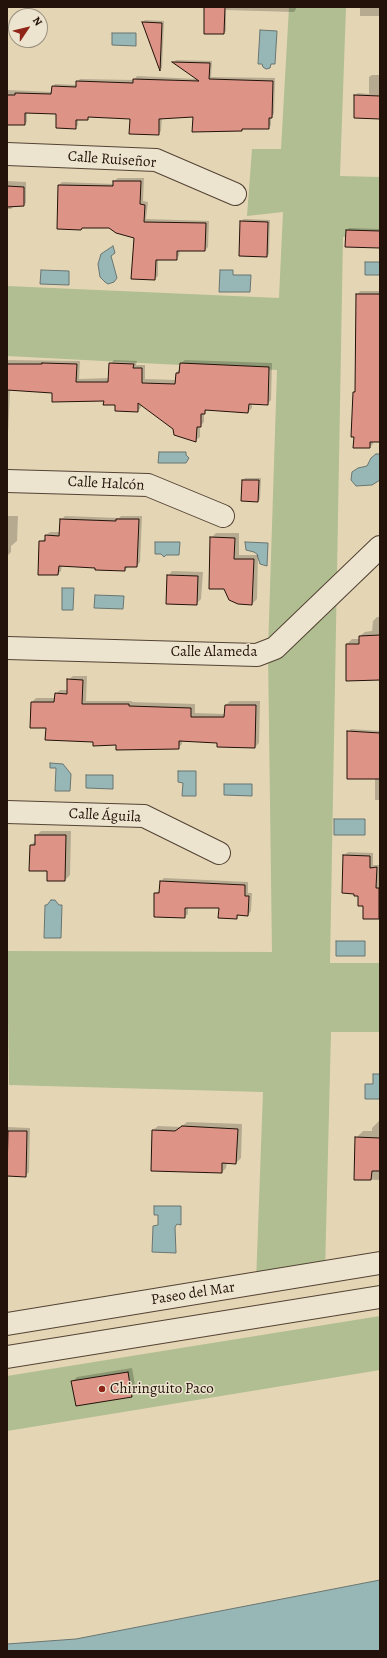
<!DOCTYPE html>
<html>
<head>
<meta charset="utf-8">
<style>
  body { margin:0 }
  #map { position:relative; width:387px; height:1658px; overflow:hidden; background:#e4d5b5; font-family:Alegreya,serif }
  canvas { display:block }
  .frame { position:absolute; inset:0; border:8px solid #231209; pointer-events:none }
  .north { position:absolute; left:8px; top:8px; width:40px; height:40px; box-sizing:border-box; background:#ede4cf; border:1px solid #9c9080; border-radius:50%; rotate:55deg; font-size:11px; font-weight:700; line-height:16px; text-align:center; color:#231209 }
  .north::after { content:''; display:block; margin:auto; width:14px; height:18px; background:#8f2418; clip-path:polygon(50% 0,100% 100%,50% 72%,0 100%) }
</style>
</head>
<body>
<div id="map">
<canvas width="387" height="1658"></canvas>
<div class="frame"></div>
<div class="north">N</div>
</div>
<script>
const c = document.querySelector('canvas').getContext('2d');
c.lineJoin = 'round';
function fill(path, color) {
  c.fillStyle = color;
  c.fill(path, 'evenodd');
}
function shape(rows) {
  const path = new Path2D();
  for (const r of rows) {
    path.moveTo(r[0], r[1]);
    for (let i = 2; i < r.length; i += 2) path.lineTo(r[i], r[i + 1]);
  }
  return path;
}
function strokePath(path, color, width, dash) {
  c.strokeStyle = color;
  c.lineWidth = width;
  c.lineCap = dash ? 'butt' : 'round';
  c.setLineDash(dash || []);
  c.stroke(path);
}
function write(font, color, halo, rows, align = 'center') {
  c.font = font + ' Alegreya,serif';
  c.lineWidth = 3;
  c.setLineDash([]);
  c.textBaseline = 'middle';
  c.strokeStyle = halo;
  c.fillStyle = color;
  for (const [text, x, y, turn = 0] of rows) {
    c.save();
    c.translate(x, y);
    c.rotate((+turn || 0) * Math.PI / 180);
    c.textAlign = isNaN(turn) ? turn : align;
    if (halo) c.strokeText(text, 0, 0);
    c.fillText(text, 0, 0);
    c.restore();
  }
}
fill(shape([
  [289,7,346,7,340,176,380,177,380,238,343,237,330,963,380,963,380,1032,331,1032,325,1272,256,1283,263,1092,9,1085,7,951,272,952,268,651,277,370,7,356,7,286,279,298,283,212,247,216,252,149,281,149],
  [380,1316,380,1370,7,1431,7,1376]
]), '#b0be91');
const water = shape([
  [260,30,277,31,275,64,271,64,270,68,266,69,263,67,262,64,258,64,260,30],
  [112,33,136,33,136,46,112,45,112,33],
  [113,246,115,253,111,256,117,278,114,282,108,284,105,282,100,277,98,264,101,254,113,246],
  [365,262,380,262,380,275,365,275,365,262],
  [41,270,69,271,69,285,40,284,41,270],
  [220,270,233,270,233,275,251,275,250,292,219,292,220,270],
  [159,452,186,452,186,455,189,458,186,463,158,463,159,452],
  [376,454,380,454,380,480,372,485,356,486,351,480,352,472,358,468,367,466,371,458,376,454],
  [155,542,180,542,179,555,166,555,164,557,161,554,155,554,155,542],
  [245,542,268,543,267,566,260,564,257,554,254,552,246,550,245,542],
  [62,588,74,588,73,610,62,610,62,588],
  [95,595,124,596,123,609,94,608,95,595],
  [50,763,63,764,71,774,70,791,55,791,56,768,50,768,50,763],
  [178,771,196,771,196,796,182,796,183,783,178,782,178,771],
  [86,775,113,775,113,789,86,788,86,775],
  [224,784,252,784,252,796,224,795,224,784],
  [334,819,365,819,365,835,334,835,334,819],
  [51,900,55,900,59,905,62,905,61,938,44,938,45,905,47,905,51,900],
  [336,941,365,941,365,956,336,956,336,941],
  [373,1074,380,1074,380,1099,365,1099,365,1084,373,1084,373,1074],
  [154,1206,181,1206,181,1225,177,1224,175,1227,176,1253,152,1252,153,1226,158,1225,158,1215,154,1215,154,1206],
  [380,1580,380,1651,7,1651,7,1644,76,1639,380,1580]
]);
fill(water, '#97b7b6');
strokePath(water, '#697571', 1);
fill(shape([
  [205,7,296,7,296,9,294,12,226,10,226,31,224,33],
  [360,7,380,7,380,16,360,16],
  [145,20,164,21,162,68,161,69,143,22],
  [176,60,212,61,211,77,275,78,274,114,271,117,271,125,268,128,244,128,242,130,194,116,162,118,161,131,158,134,131,118,90,116,87,119,78,119,78,125,75,128,57,113,27,112,27,122,24,124,7,124,7,90,52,92,53,87,55,84,77,85,77,82,80,79,134,80,137,76,197,79,174,62],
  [372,75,380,75,380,118,355,95,358,93,369,94,369,77],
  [118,178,144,178,143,201,148,202,146,219,209,221,208,247,205,250,180,250,179,256,176,259,158,259,158,276,154,279,135,237,59,185,62,182,114,184,114,181],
  [7,181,26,182,26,203,24,205,14,206,11,209,7,209],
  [244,219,270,220,269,254,267,256,240,255,241,221],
  [349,228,380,229,380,247,347,230],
  [360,291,380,291,380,441,373,441,373,444,370,447,354,392,356,390,357,295],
  [7,360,80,361,79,379,109,378,110,364,114,360,137,361,136,365,145,365,145,379,176,380,176,373,180,369,181,363,185,360,272,363,271,400,267,404,252,403,252,408,248,412,208,409,204,413,204,422,200,426,200,437,196,440,174,428,141,404,141,407,138,411,105,400,53,392,10,389,7,456],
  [245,478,261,478,260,499,258,501,243,480],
  [7,516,18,516,17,541,11,546,11,552,8,555,7,570],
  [65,516,119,518,121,516,142,516,140,562,137,566,129,566,125,570,62,565,61,571,58,574,40,542,46,538,46,535,50,532,60,532,61,520],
  [216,533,239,533,239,555,258,555,257,599,252,604,225,588,211,538],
  [172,571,203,572,201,599,196,604,168,576],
  [377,617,380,617,380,679,347,644,352,639,360,639,360,636,365,632,372,631,373,621],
  [73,676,87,676,86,701,132,701,132,702,195,704,195,713,225,714,226,705,230,701,260,701,259,743,255,747,218,746,218,742,182,740,182,744,178,748,117,744,94,741,47,727,31,727,32,702,36,698,55,698,56,694,60,690,68,690,68,680],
  [351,729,380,731,380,800,375,800,375,778,348,732],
  [41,831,71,831,70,875,65,880,48,870,31,845,36,840,36,836],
  [348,852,373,853,373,865,380,865,380,918,364,918,364,905,344,855],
  [164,878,248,882,248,893,252,893,251,911,248,915,240,914,236,918,220,907,188,907,188,914,184,917,155,893,161,890,161,881],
  [379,1121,380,1180,355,1179,356,1138,363,1131,372,1131,372,1128],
  [187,1122,242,1124,241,1158,236,1163,227,1162,226,1168,222,1172,153,1130,158,1126,181,1127],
  [7,1127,30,1128,29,1172,25,1176,7,1175],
  [132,1368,136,1391,131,1396,72,1382,77,1377]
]), '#0003');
const building = shape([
  [204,7,225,7,224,34,204,34,204,7],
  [142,22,162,23,160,71,142,22],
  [172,62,210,63,209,79,273,81,272,118,269,118,269,129,242,129,242,131,192,132,193,117,159,119,159,135,129,134,130,119,88,117,88,120,76,120,76,129,56,128,56,114,25,113,25,125,7,125,7,95,15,95,15,93,51,94,52,86,76,87,76,81,133,83,133,79,199,81,172,62],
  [354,95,380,96,380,119,354,118,354,95],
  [113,181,141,181,140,204,145,205,144,222,206,223,205,251,177,251,177,260,156,260,155,280,131,279,134,238,116,233,109,228,82,228,81,230,57,229,58,185,113,186,113,181],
  [7,186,24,187,24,206,7,207,7,186],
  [240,221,268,222,267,257,239,256,240,221],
  [346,230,380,231,380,248,345,247,346,230],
  [356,294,380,294,380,442,370,442,370,448,353,448,354,437,351,437,353,392,355,392,356,294],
  [42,363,77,364,76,382,108,382,109,363,134,364,133,368,142,368,142,383,175,384,176,373,179,373,180,363,269,367,268,405,249,404,248,413,205,410,205,414,201,414,201,427,197,427,196,442,174,435,173,429,138,403,138,412,115,411,115,405,103,405,104,401,52,402,52,393,7,390,7,364,42,364,42,363],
  [242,480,259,480,258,502,241,501,242,480],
  [60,519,116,521,116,519,139,519,137,567,125,567,125,571,95,570,95,568,59,566,58,575,38,575,39,541,45,541,45,535,59,536,60,519],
  [210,537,235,538,234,559,254,559,252,605,238,604,229,600,224,589,209,589,210,537],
  [167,575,198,576,197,605,166,604,167,575],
  [380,635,380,680,346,681,346,644,359,644,359,636,380,635],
  [67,679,83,680,82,704,129,704,129,706,191,708,191,717,224,717,225,705,256,705,255,748,217,747,217,743,179,741,179,749,116,750,116,745,93,746,93,742,45,740,46,728,30,728,31,702,54,702,55,693,67,694,67,679],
  [347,731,380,733,380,779,347,779,347,731],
  [35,835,66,835,65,881,47,881,47,871,29,871,30,845,35,845,35,835],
  [343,855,370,856,370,868,377,867,376,888,379,888,379,919,363,919,363,906,358,906,358,896,354,896,354,894,342,893,343,855],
  [160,881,245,885,245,896,249,896,248,916,237,915,237,919,218,918,219,908,185,908,185,918,154,917,154,893,159,893,160,881],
  [182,1126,238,1129,236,1164,222,1163,222,1173,151,1171,152,1130,175,1131,182,1126],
  [8,1131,27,1131,26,1177,7,1176,8,1131],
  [355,1137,380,1138,380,1171,372,1171,371,1180,354,1180,355,1137],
  [128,1372,132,1397,76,1406,71,1381,128,1372]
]);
fill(building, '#dd9487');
strokePath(building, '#231209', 1);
const street = shape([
  [7,154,156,160,235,194],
  [7,481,148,485,223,516],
  [7,648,257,655,275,648,380,547],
  [7,812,144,816,219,853],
  [7,1324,380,1263],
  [7,1357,380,1297]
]);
strokePath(street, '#534334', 24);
strokePath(street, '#ede4cf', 22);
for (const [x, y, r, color] of [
  [102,1389,4,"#8f2418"]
]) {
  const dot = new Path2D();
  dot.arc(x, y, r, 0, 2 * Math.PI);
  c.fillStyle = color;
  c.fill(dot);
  strokePath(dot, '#ede4cf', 1.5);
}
write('15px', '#231209', '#ede4cf', [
  ["Calle Ruiseñor",112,160,4],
  ["Calle Halcón",106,484,3],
  ["Calle Alameda",214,652],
  ["Calle Águila",105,816,3],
  ["Paseo del Mar",193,1294,-9]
]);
write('15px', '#231209', '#ede4cf', [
  ["Chiringuito Paco",110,1389]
], 'left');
</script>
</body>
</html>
